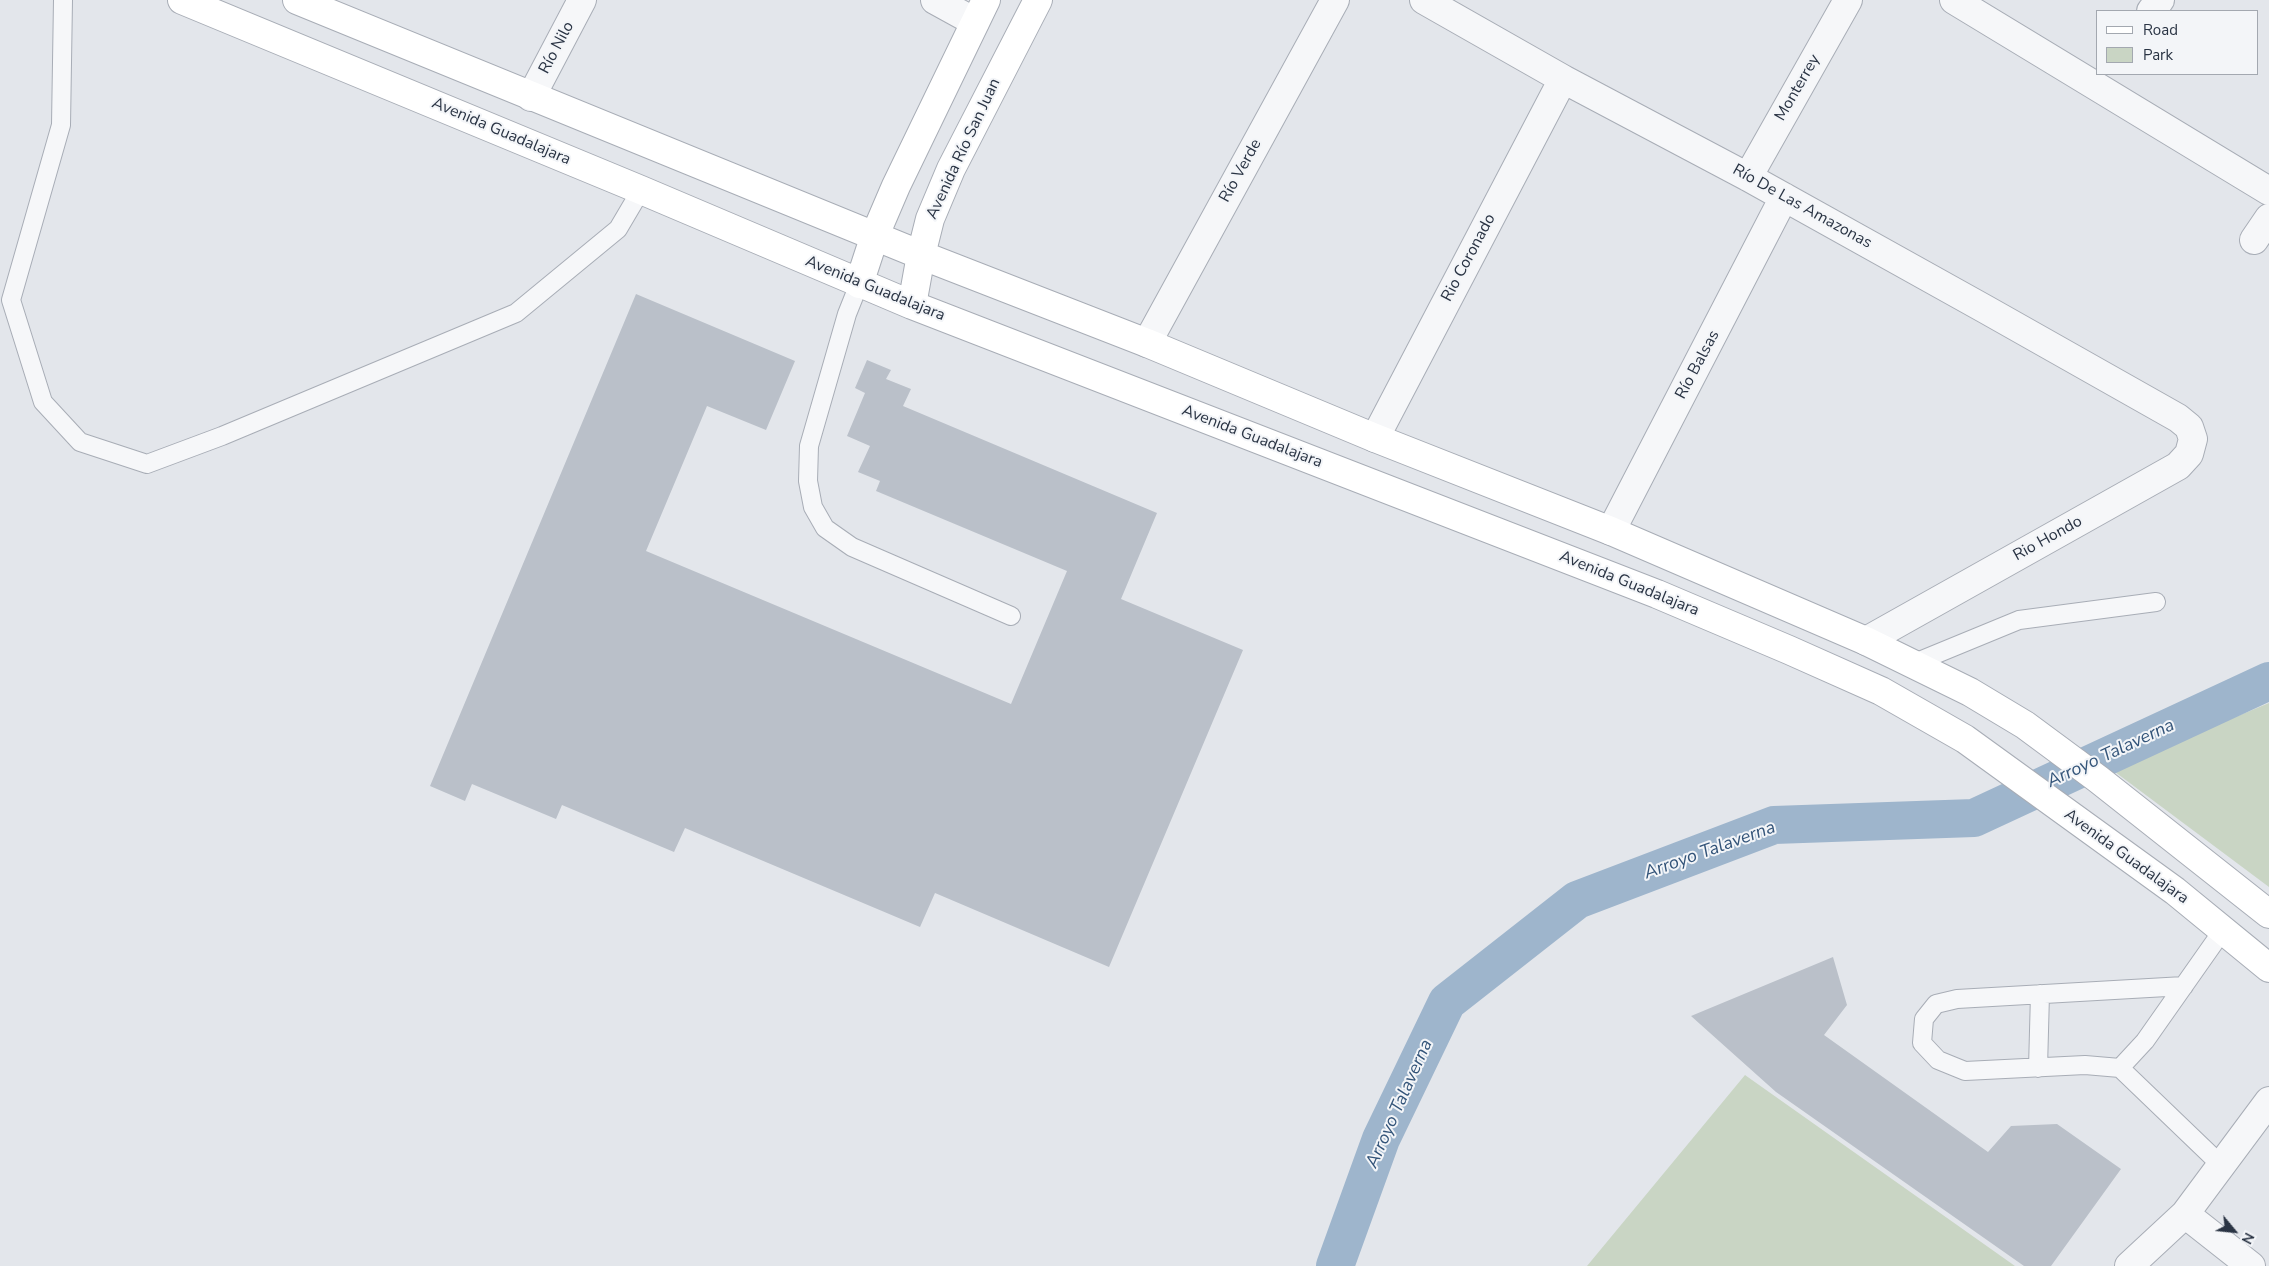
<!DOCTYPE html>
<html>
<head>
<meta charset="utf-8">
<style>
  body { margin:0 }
  #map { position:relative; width:2269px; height:1266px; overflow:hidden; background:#e3e6eb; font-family:"Nunito Sans",sans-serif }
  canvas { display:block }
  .legend { position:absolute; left:2096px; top:10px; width:162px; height:65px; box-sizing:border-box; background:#f3f5f8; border:1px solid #a3a8b0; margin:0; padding:6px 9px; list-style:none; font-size:15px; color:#2a3444 }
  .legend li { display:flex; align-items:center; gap:10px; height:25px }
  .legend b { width:25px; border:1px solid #a3a8b0 }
  .north { position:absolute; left:2209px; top:1206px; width:50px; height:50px; -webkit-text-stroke:4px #f3f5f8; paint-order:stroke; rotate:118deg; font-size:14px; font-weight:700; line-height:20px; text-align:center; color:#2a3444 }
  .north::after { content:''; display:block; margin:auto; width:18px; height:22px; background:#2a3444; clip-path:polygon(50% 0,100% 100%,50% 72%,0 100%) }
</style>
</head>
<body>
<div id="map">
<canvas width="2269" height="1266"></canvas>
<ul class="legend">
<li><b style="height:6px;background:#fff"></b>Road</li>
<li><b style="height:14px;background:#c9d5c4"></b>Park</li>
</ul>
<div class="north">N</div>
</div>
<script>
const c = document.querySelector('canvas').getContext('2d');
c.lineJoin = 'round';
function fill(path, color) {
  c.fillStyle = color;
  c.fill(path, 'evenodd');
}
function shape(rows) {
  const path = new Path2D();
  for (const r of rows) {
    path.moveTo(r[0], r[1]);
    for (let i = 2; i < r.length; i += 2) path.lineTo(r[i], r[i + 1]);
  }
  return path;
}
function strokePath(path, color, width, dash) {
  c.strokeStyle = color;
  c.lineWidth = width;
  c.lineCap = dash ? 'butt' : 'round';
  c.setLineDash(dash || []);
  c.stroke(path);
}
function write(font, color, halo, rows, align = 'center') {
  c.font = font + ' "Nunito Sans",sans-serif';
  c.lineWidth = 4;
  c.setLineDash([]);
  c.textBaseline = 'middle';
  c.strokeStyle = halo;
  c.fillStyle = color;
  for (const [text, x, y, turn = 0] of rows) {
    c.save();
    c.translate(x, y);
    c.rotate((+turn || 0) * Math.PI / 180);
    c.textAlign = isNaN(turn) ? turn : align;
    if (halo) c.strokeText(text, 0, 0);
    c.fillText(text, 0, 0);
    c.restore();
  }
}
fill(shape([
  [2269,703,2269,887,2111,769],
  [1745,1075,1752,1080,2015,1266,1587,1266]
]), '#c9d5c4');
strokePath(shape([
  [1335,1266,1381,1139,1447,1002,1577,900,1774,825,1974,818,2269,681]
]), '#9eb5cc', 38);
fill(shape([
  [636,294,795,361,766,430,707,406,646,551,1011,704,1067,571,876,491,880,481,858,472,870,446,847,436,865,393,855,388,867,360,891,370,886,379,911,389,903,406,1157,513,1121,599,1243,650,1109,967,935,893,920,927,685,828,674,852,562,805,556,819,472,784,465,801,430,786],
  [1833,957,1847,1005,1824,1035,1988,1152,2011,1126,2057,1124,2121,1169,2051,1266,2024,1266,1776,1092,1691,1016]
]), '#bac0c9');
const lane = shape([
  [63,0,61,125,11,300,43,402,80,442,147,464,222,436,516,313,618,229,641,190],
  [859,284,847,314,809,446,808,481,813,507,825,528,852,547,1011,616],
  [1912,664,2019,620,2156,602],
  [2184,986,1957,999,1936,1004,1924,1019,1922,1043,1938,1060,1965,1071,2085,1065,2120,1068,2221,1165],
  [2038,1068,2040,994],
  [2120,1068,2145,1041,2223,930]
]);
const street = shape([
  [935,0,975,22],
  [1424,0,1563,79,1748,177,1985,309,2178,418,2189,427,2193,439,2189,454,2178,466,1866,641],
  [1954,0,2269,191],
  [2151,11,2160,0],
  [531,97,582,0],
  [1748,177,1848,0],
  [2254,240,2269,218],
  [1147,343,1335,0],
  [1375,438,1563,79],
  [1611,531,1784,197],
  [2185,1214,2251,1266],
  [2129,1266,2185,1214,2269,1101]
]);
const secondary = shape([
  [182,0,641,190,912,305,1657,594,1789,650,1881,691,1965,739,2175,891,2269,968],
  [297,0,921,255,1147,343,1375,438,1611,531,1866,641,1970,692,2025,725,2098,779,2269,914],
  [859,284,875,235,896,186,986,0],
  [912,305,921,255,930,219,951,169,1038,0]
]);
strokePath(lane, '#a8adb6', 20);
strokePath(street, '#a8adb6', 30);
strokePath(secondary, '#a8adb6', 30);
strokePath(lane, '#f6f7f9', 18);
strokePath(street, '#f6f7f9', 28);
strokePath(secondary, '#fff', 28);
write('16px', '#2a3444', '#f3f5f8', [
  ["Río Nilo",557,48,-62],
  ["Monterrey",1798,88,-60],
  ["Avenida Guadalajara",501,132,23],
  ["Avenida Río San Juan",964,149,-65],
  ["Río Verde",1241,171,-61],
  ["Río De Las Amazonas",1802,207,29],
  ["Rio Coronado",1469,258,-62],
  ["Avenida Guadalajara",875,289,22],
  ["Río Balsas",1698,365,-62],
  ["Avenida Guadalajara",1252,437,21],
  ["Rio Hondo",2048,539,-29],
  ["Avenida Guadalajara",1629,584,22],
  ["Avenida Guadalajara",2126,857,36]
]);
write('italic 18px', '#335479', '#f3f5f8', [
  ["Arroyo Talaverna",2111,754,-25],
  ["Arroyo Talaverna",1710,851,-20],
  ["Arroyo Talaverna",1400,1104,-66]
]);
</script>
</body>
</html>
